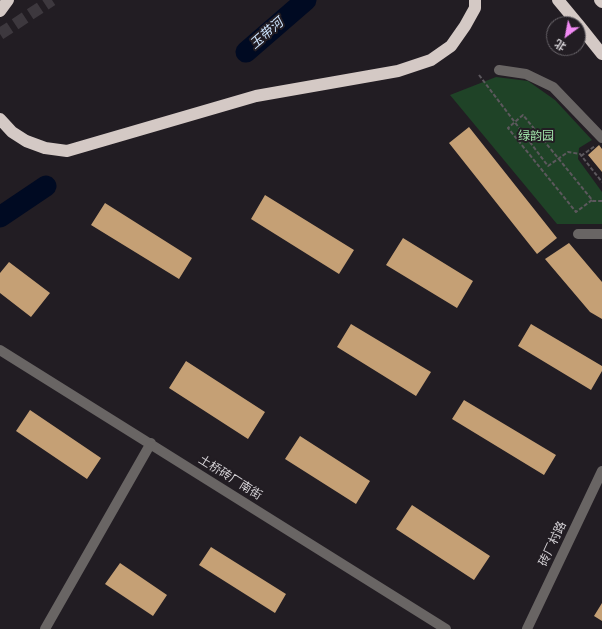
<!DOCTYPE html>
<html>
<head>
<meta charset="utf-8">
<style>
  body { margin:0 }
  #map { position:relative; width:602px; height:629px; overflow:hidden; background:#221d23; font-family:"DM Sans","Noto Sans SC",sans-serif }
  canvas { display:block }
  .north { position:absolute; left:546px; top:16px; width:40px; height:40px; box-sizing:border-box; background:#221d23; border:1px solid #69656a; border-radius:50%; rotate:212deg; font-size:11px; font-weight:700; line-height:16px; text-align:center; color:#d3d0d4 }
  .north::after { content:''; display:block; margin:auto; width:14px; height:18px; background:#f18af4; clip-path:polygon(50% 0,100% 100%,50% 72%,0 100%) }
</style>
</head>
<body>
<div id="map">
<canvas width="602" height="629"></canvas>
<div class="north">北</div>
</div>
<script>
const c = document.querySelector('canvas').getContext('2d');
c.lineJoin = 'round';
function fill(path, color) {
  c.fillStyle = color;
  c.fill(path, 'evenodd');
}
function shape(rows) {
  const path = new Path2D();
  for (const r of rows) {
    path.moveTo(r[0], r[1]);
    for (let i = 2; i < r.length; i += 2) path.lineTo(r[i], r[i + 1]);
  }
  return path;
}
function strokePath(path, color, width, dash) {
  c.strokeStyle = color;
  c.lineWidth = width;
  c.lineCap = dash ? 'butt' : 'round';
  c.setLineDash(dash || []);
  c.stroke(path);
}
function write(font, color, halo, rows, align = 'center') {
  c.font = font + ' "DM Sans","Noto Sans SC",sans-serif';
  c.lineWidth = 4;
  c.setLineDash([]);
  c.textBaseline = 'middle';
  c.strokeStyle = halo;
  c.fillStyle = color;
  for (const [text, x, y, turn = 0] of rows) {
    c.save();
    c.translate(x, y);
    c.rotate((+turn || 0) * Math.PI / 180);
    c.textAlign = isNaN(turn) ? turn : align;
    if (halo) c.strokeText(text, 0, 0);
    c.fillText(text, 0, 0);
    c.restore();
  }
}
fill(shape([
  [496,77,528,81,555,100,592,140,579,148,578,159,602,192,602,224,557,224,450,95]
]), '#1f4327');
strokePath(shape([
  [246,52,306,0],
  [0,217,46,186]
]), '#000a22', 21);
fill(shape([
  [469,127,557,238,537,254,449,143],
  [599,145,602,149,602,172,588,155],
  [265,195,354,250,339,274,251,219],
  [105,203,192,258,179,279,91,225],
  [403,238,473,281,457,308,386,265],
  [569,243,602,282,602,319,590,312,545,259],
  [9,262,50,293,31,317,0,293,0,273],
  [351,324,431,372,416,396,337,347],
  [531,324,602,366,602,371,591,390,518,346],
  [186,361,265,412,248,439,169,388],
  [464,400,556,455,544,475,452,419],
  [30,410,101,458,87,479,16,431],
  [300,436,370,481,356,504,285,459],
  [412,505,490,556,474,580,396,529],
  [211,547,286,594,275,613,199,565],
  [120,563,167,595,153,616,105,584],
  [602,603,602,621,594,616]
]), '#c5a075');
strokePath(shape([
  [0,34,52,0]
]), '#3d383e', 12, [12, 6]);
strokePath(shape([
  [479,75,548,166,568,152,580,154,602,182],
  [581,156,595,146],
  [592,200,576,212,508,128,523,115,593,201,602,201]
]), '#5c585d', 2, [4, 2]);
strokePath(shape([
  [499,70,526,74,553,87,602,138],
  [578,234,602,234],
  [0,350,446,629],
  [45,629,151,443],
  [527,629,602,471]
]), '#696564', 10);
strokePath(shape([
  [558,0,578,24],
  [600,0,602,2],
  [0,11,8,0],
  [578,24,602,54],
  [0,119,12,132,26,141,45,148,67,151,256,96,398,71,431,60,451,46,465,26,475,8,475,0]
]), '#d4c9c5', 12);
write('12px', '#a0e3aa', '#221d23', [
  ["绿韵园",536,137]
]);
write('12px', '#d3d0d4', '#221d23', [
  ["土桥砖厂南街",230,478,32],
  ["砖厂村路",553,544,-65]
]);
write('italic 13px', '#cce2fb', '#221d23', [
  ["玉带河",267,34,-41]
]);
</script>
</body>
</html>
